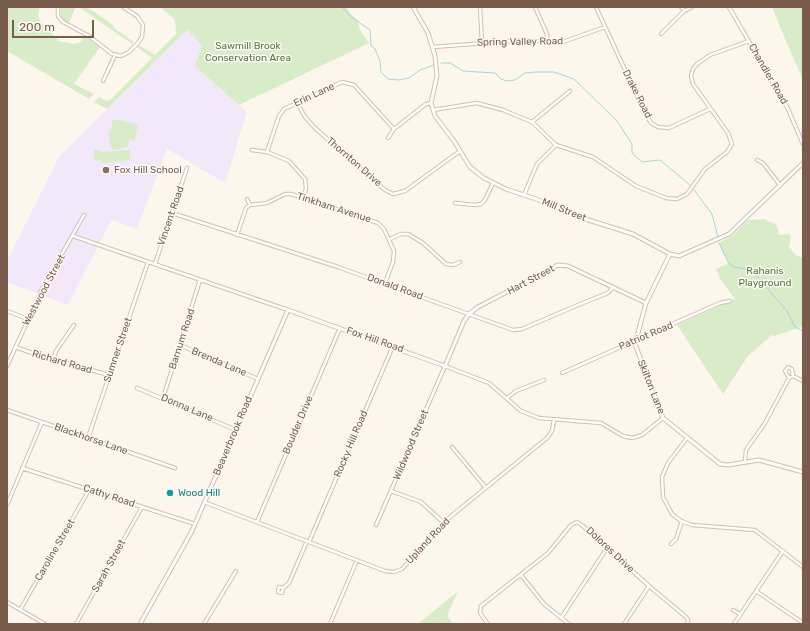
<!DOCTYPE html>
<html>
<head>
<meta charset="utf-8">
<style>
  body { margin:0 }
  #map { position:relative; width:810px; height:631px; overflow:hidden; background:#fdf6ec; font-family:Rubik,sans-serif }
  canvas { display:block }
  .frame { position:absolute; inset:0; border:8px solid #7a5c4d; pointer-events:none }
  .scale { position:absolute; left:12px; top:20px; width:82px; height:18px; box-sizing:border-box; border:2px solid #7a5c4d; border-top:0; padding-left:5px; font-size:12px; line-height:14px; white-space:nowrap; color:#7a5c4d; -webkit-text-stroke:3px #fffaf3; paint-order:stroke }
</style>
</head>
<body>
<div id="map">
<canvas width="810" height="631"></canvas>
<div class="frame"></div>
<div class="scale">200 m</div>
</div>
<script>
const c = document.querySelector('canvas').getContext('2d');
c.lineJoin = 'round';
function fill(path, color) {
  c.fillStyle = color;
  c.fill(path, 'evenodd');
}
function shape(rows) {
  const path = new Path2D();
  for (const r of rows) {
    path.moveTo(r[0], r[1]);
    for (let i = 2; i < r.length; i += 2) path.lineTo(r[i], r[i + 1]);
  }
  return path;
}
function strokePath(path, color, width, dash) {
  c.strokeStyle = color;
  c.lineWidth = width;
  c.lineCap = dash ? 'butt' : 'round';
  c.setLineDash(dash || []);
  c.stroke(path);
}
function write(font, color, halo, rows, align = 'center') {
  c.font = font + ' Rubik,sans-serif';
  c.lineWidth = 3;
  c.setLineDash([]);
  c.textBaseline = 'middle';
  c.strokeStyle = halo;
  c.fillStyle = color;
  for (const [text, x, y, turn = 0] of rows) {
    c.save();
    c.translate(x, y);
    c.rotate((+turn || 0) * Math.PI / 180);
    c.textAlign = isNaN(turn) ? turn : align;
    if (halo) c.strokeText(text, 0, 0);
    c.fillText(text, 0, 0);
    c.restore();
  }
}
fill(shape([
  [187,30,202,45,195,66,247,112,225,183,167,149,137,229,111,220,68,305,7,282,7,261,59,157]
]), '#f3e8fa');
fill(shape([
  [7,7,40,7,38,17,41,22,59,41,74,44,81,42,84,35,100,47,74,84,94,94,89,99,7,51],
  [61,7,76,7,69,22,63,20,60,16],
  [79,7,86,7,104,18,114,26,114,28,134,42,132,44],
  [160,7,351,7,347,8,351,15,357,19,360,30,369,43,239,105,195,66,202,45,187,30,107,109,94,102,99,97,106,101,110,100,152,58,137,47,138,45,155,55,176,34,175,20],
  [772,7,803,7,803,80,786,41],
  [113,119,138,124,135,140,130,139,127,147,114,150,111,148,108,132,111,131],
  [94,150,101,150,101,152,130,150,130,160,102,163,101,160,94,161],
  [764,219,777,225,779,235,790,234,791,237,789,247,795,255,803,258,803,326,775,336,772,335,748,356,723,394,677,325,735,299,721,280,716,269,729,263,719,243,733,235,748,220],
  [458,591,447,616,453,624,418,624]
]), '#d8ecc9');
strokePath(shape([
  [342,7,354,19,370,30,371,45,375,49,380,61,381,72,388,79,398,80,409,78,420,70,434,65],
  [441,63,450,63,463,71,495,73,501,79,507,81,515,80,525,73,536,72,554,72,574,79,617,121,632,144,632,153,642,162,660,160,690,185],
  [694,190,712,214,718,237],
  [719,243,729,264,734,267,747,269,754,273,787,311,795,327,803,331]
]), '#a5d3da', 1);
const minor = shape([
  [58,7,58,16,63,22,89,36,112,54,121,56,129,52,138,43,142,37,143,25,137,16,123,7],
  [480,7,482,43],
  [535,7,547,34,547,43],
  [596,7,644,111,651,123,658,127,669,128,710,109],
  [681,7,685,11],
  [729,7,788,109,803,144],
  [661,34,683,12,692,7],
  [433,47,525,40,560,43,605,27],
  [103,81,115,55],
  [297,102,305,117,315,128,385,190,393,194,405,191,460,151],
  [433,110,477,103,503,110,532,122,556,145,593,157,636,186,666,198,677,199,687,194,705,169,727,152,732,144,728,133,693,84,691,76,693,69,697,64,710,55,749,41],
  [532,122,570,91],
  [388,138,394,129,426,104,431,103],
  [252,150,267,152,289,161,305,179,306,188,304,198],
  [267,152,279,116,284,109,342,82,354,85,394,129],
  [757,160,763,163,780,185],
  [524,195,537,164,556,145],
  [455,203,475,205,481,204,485,200,493,183],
  [250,205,267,203,285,194,291,194,378,223,384,229,394,251,393,262,385,283],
  [172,213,338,267,513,330,522,329,578,305,608,293,613,287],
  [237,235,246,208,250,205,247,199],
  [73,236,288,310],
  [390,239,401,234,408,234,423,243,446,264,453,265,460,262],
  [155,264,187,168],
  [7,311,28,319],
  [180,345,258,379],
  [15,347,41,356,109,375],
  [53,360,56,351,74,325],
  [7,366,42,289,84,215],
  [562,373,720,303,730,301],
  [789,378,785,371,788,367,792,369,793,376],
  [137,388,236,430],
  [163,398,200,280],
  [507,398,516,391,544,380],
  [7,410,175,468],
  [88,438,148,262],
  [687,438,668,463,662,477,663,497,672,514,681,521,692,525,755,530,803,567],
  [452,447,486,488],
  [745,461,746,450,765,423,789,378,793,376,803,381],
  [22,468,195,524],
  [391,491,421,502,444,523],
  [204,502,385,571,394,572,402,569,450,517,547,438,552,431,554,420],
  [7,505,42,422],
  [257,522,340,328],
  [376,525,445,366,489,383,521,411,539,418,601,423,623,436,632,438,642,435,663,418],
  [309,542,393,346],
  [671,544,676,539,682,521],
  [521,575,544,604,569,624],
  [283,588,282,593,278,592,279,587,283,588,289,583,307,541],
  [756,591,803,623],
  [7,602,45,624],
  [20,610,89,490],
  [733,610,740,614],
  [561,618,607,548],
  [76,624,142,507],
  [204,624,236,571],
  [330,624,357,560],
  [488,624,480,613,481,606,548,553,571,525,577,522,583,526,649,586,686,617,688,620,688,624],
  [624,624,649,586],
  [734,624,783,551]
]);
const tertiary = shape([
  [413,7,428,33,435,56,437,76,431,103,435,116,454,141,470,167,484,178,506,189,536,199,576,216,633,234,670,254,679,256,729,234,803,163],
  [670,254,646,303,635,344,663,418,720,464,728,465,759,460,803,472],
  [140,624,192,531,288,310,445,366,464,321,469,314,478,307,558,265,568,266,646,303]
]);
strokePath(minor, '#d1beb0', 4.5);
strokePath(tertiary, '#d1beb0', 5);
strokePath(minor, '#fff', 2.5);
strokePath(tertiary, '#fff', 3);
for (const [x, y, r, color] of [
  [106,170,4,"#8d6e63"],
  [170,493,4,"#0f9aa8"]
]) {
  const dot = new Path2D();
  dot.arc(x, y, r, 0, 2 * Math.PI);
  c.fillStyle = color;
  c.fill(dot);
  strokePath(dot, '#fffaf3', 1.5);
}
write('10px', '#7a5c4d', '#fffaf3', [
  ["Spring Valley Road",520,42,-1],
  ["Chandler Road",768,74,60],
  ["Drake Road",637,94,63],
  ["Erin Lane",314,95,-25],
  ["Thornton Drive",354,162,41],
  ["Tinkham Avenue",334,208,18],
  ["Mill Street",564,210,22],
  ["Vincent Road",171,216,-71],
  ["Hart Street",531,280,-28],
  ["Donald Road",395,287,20],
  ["Westwood Street",44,290,-62],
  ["Patriot Road",646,336,-23],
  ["Barnum Road",182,339,-72],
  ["Fox Hill Road",375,340,19],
  ["Sumner Street",118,350,-71],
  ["Richard Road",62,362,16],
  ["Brenda Lane",219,362,23],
  ["Skilton Lane",651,387,68],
  ["Donna Lane",187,408,23],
  ["Boulder Drive",298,425,-67],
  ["Beaverbrook Road",233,436,-67],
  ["Blackhorse Lane",91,439,19],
  ["Rocky Hill Road",351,444,-67],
  ["Wildwood Street",411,445,-67],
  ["Cathy Road",109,496,18],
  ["Upland Road",428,541,-47],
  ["Caroline Street",55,550,-60],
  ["Dolores Drive",610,550,43],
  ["Sarah Street",109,566,-61]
]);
write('10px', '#537a41', '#fffaf3', [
  ["Sawmill Brook",248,46],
  ["Conservation Area",248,58],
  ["Rahanis",765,271],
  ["Playground",765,283]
]);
write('10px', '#785e54', '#fffaf3', [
  ["Fox Hill School",114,170]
], 'left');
write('10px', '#0d838f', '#fffaf3', [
  ["Wood Hill",178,493]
], 'left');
</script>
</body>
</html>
